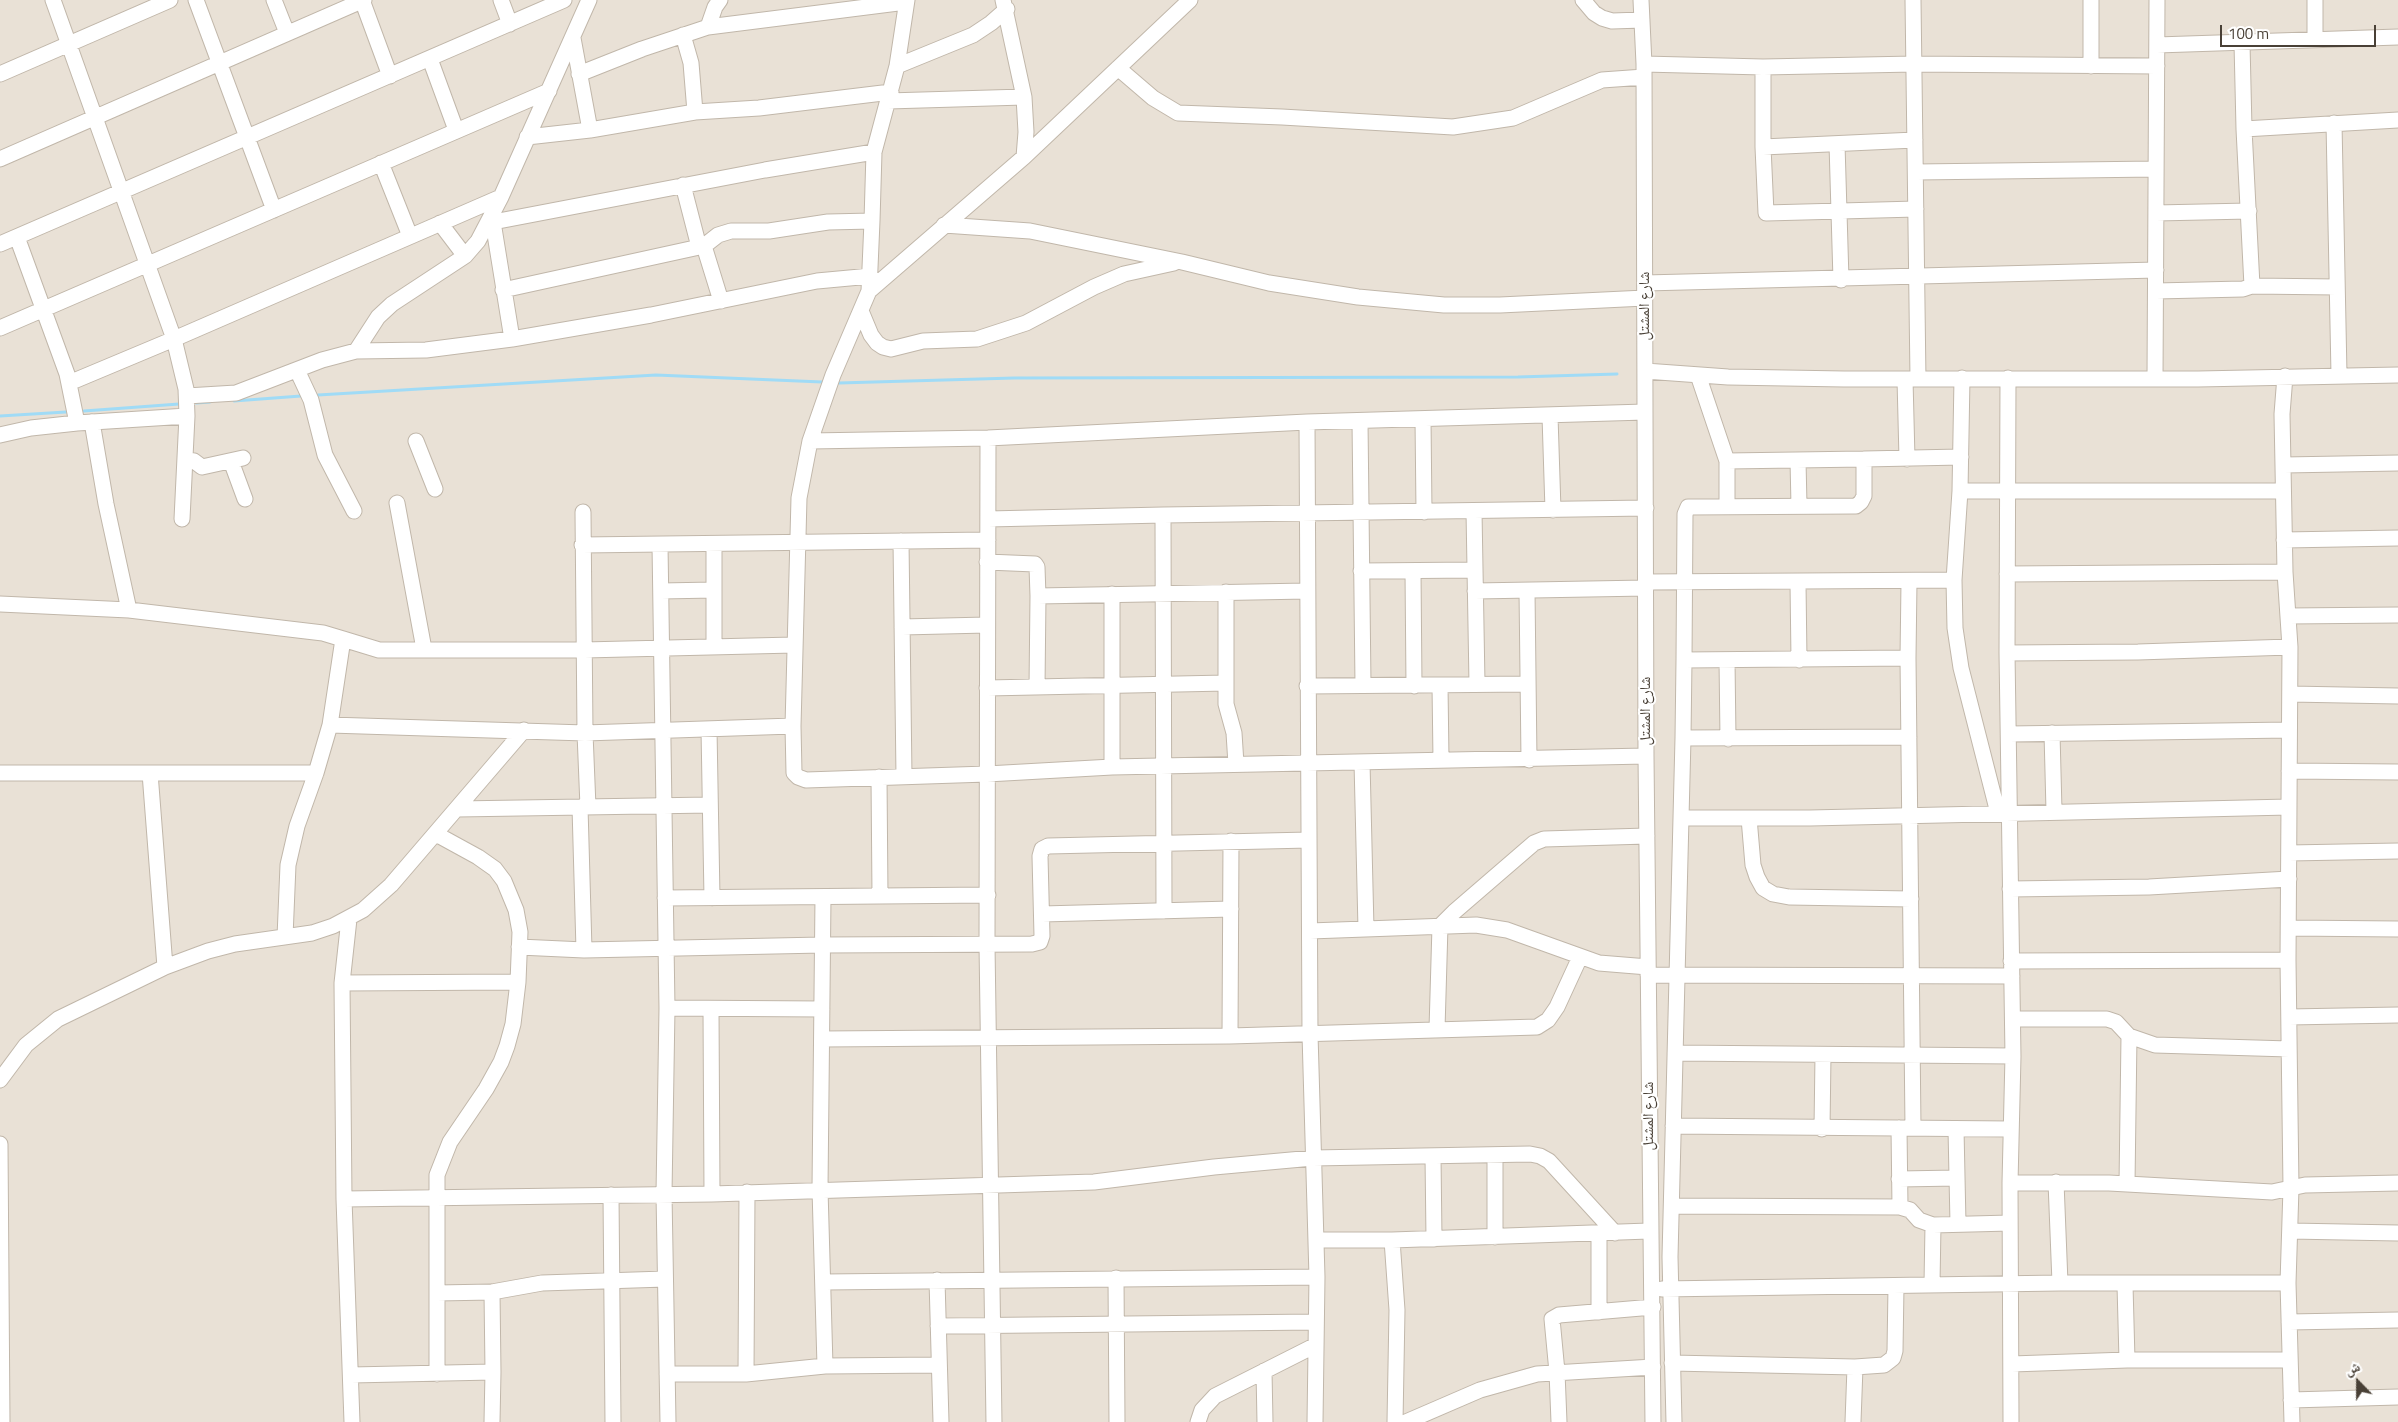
<!DOCTYPE html>
<html>
<head>
<meta charset="utf-8">
<style>
  body { margin:0 }
  #map { position:relative; width:2398px; height:1422px; overflow:hidden; background:#f5f0e8; font-family:"Titillium Web","Noto Naskh Arabic",sans-serif }
  canvas { display:block }
  .north { position:absolute; left:2333px; top:1357px; width:50px; height:50px; -webkit-text-stroke:4px #fff; paint-order:stroke; rotate:338deg; font-size:14px; font-weight:700; line-height:20px; text-align:center; color:#494036 }
  .north::after { content:''; display:block; margin:auto; width:18px; height:22px; background:#494036; clip-path:polygon(50% 0,100% 100%,50% 72%,0 100%) }
  .scale { position:absolute; left:2220px; top:25px; width:156px; height:22px; box-sizing:border-box; border:2px solid #494036; border-top:0; padding-left:6px; font-size:15px; line-height:18px; white-space:nowrap; color:#494036; -webkit-text-stroke:4px #fff; paint-order:stroke }
</style>
</head>
<body>
<div id="map">
<canvas width="2398" height="1422"></canvas>
<div class="north">ش</div>
<div class="scale">100 m</div>
</div>
<script>
const c = document.querySelector('canvas').getContext('2d');
c.lineJoin = 'round';
function fill(path, color) {
  c.fillStyle = color;
  c.fill(path, 'evenodd');
}
function shape(rows) {
  const path = new Path2D();
  for (const r of rows) {
    path.moveTo(r[0], r[1]);
    for (let i = 2; i < r.length; i += 2) path.lineTo(r[i], r[i + 1]);
  }
  return path;
}
function strokePath(path, color, width, dash) {
  c.strokeStyle = color;
  c.lineWidth = width;
  c.lineCap = dash ? 'butt' : 'round';
  c.setLineDash(dash || []);
  c.stroke(path);
}
function write(font, color, halo, rows, align = 'center') {
  c.font = font + ' "Titillium Web","Noto Naskh Arabic",sans-serif';
  c.lineWidth = 4;
  c.setLineDash([]);
  c.textBaseline = 'middle';
  c.strokeStyle = halo;
  c.fillStyle = color;
  for (const [text, x, y, turn = 0] of rows) {
    c.save();
    c.translate(x, y);
    c.rotate((+turn || 0) * Math.PI / 180);
    c.textAlign = isNaN(turn) ? turn : align;
    if (halo) c.strokeText(text, 0, 0);
    c.fillText(text, 0, 0);
    c.restore();
  }
}
fill(shape([
  [0,0,2398,0,2398,1422,0,1422]
]), '#e9e1d6');
strokePath(shape([
  [839,383,1014,378,1518,377,1617,374],
  [318,395,656,375,822,382],
  [234,401,301,396],
  [196,403,210,402],
  [84,411,179,404],
  [0,416,66,412]
]), '#a0dbf6', 3);
const minor = shape([
  [53,0,174,339,186,389,187,416],
  [196,0,274,210],
  [274,0,287,33],
  [362,0,390,76],
  [501,0,510,24],
  [1003,0,1024,97,1026,132,1024,157],
  [1583,0,1594,13,1602,18,1612,21,1642,20],
  [1641,0,1644,64,1646,756,1653,1422],
  [1913,0,1918,379],
  [2091,0,2091,66],
  [2315,0,2315,40],
  [708,27,715,7,720,0],
  [683,35,691,63,695,112],
  [573,38,590,130],
  [2242,43,2244,129,2398,120],
  [2157,45,2398,37],
  [430,59,456,130],
  [1644,64,1763,67,1914,64,2157,66],
  [897,66,973,35,991,23,1007,9],
  [1763,67,1763,147,1766,213,1916,209],
  [1118,68,1153,98,1178,113,1282,117,1453,127,1513,118,1602,80,1644,77],
  [0,74,170,0],
  [579,74,642,49,708,27,906,2],
  [888,101,1024,97],
  [2334,123,2339,375],
  [2244,129,2252,286],
  [527,137,590,130,695,112,759,108,891,92],
  [1837,144,1841,280],
  [1763,147,1915,140],
  [0,159,364,0],
  [381,163,410,236],
  [1916,172,2156,169],
  [683,185,699,247],
  [2156,213,2249,211],
  [872,221,874,152,897,66,907,0],
  [493,222,512,339],
  [440,223,465,256],
  [488,223,765,170,874,152],
  [944,225,1030,231,1182,262,1269,283,1358,297,1444,305,1500,305,1645,298],
  [17,237,67,374,77,423],
  [0,244,564,0],
  [704,246,718,235,731,231,769,231,828,222,872,221,869,291,833,375,810,441,799,498,793,726,794,773,798,777,806,780,987,774,1112,767,1646,756],
  [1645,283,2156,270],
  [503,290,704,246,721,301],
  [869,291,1024,157,1190,0],
  [2156,291,2243,289,2252,286,2337,287],
  [861,311,871,335,877,343,883,347,891,349,923,341,977,339,1026,323,1094,287,1124,274,1174,263],
  [0,328,549,91],
  [356,351,378,317,392,304,465,256,478,241,501,197,589,0],
  [297,370,311,400,325,455,354,511],
  [1645,371,1728,377,1844,379,2198,379,2398,375],
  [1698,375,1727,461],
  [2285,376,2282,414,2285,572,2290,647,2288,960,2291,1188,2288,1283,2292,1422],
  [1962,378,1960,491,1954,580,1955,628,1961,668,1998,813],
  [2008,378,2007,653,2013,1056,2010,1183,2011,1422],
  [2155,378,2157,0],
  [1905,379,1907,459],
  [69,383,174,339,501,197],
  [187,396,236,393,322,360,356,351,426,350,512,339,651,315,817,281,871,276],
  [1550,416,1553,510],
  [1423,419,1424,512],
  [1360,421,1363,685],
  [92,422,106,504,129,610],
  [1307,422,1310,1034,1317,1277,1315,1422],
  [0,435,31,428,77,423,187,416,182,519],
  [988,438,987,945,994,1422],
  [416,441,435,489],
  [810,441,988,438,1307,422,1645,412],
  [187,460,194,461,202,467,243,458],
  [1798,460,1799,506],
  [231,461,245,499],
  [2284,465,2398,463],
  [1960,491,2283,491],
  [397,503,424,649],
  [1727,507,1727,461,1864,459],
  [1474,511,1477,684],
  [583,512,585,733,588,807],
  [988,519,1163,515],
  [2284,540,2398,538],
  [901,541,904,777],
  [714,544,714,647],
  [582,545,988,540],
  [660,545,667,1008,664,1194,668,1422],
  [987,562,1035,564,1037,567,1038,596,1307,591],
  [1361,571,1475,570],
  [1413,571,1414,686],
  [2007,574,2285,572],
  [1646,582,1954,580],
  [1798,583,1799,660],
  [661,591,714,590],
  [1475,591,1646,588],
  [1527,591,1529,760],
  [1112,594,1112,767],
  [0,604,129,610,323,633,343,639,330,725,316,773,297,826,288,865,285,937],
  [2288,616,2398,615],
  [902,627,987,625],
  [343,639,379,650,584,650,794,645],
  [2007,653,2138,652,2290,647],
  [1908,658,1909,582],
  [1727,660,1728,739],
  [1226,683,1226,592],
  [1440,685,1441,760],
  [1307,686,1528,684],
  [1037,687,1038,596],
  [987,688,1226,683,1226,704,1234,733,1236,764],
  [2290,694,2398,696],
  [330,725,585,733,793,726],
  [709,729,712,898],
  [2052,733,2054,811],
  [2009,734,2289,730],
  [1683,738,1684,660],
  [1362,762,1366,929],
  [2289,771,2398,772],
  [0,773,316,773],
  [150,773,165,967],
  [879,777,880,896],
  [580,807,584,950],
  [457,809,710,805],
  [1682,818,1810,818,2289,807],
  [1749,818,1753,865,1757,877,1763,888,1773,894,1789,897,1911,899],
  [436,834,478,857,495,869,504,881,516,910,520,932,518,982,513,1024,507,1046,501,1062,486,1089,450,1142,437,1175,437,1293,492,1292,542,1283,665,1279],
  [2289,853,2398,851],
  [2010,889,2149,887,2289,879],
  [823,897,820,1189,825,1366],
  [665,898,988,895],
  [1164,911,1163,515,1646,508],
  [1042,914,1231,909],
  [349,919,342,983,344,1199,352,1422],
  [2289,928,2398,929],
  [1310,931,1476,925,1507,930,1599,963,1648,967],
  [519,947,584,950,822,945,1032,944,1040,942,1042,936,1040,856,1042,849,1048,846,1309,840],
  [2011,961,2288,960],
  [1648,975,2012,976],
  [342,983,518,982],
  [667,1008,822,1009],
  [711,1009,712,1194],
  [2289,1017,2398,1015],
  [2013,1019,2107,1019,2116,1022,2129,1036,2155,1045,2289,1049],
  [1437,1029,1440,926,1454,912,1534,843,1544,839,1647,836],
  [1230,1036,1231,841],
  [822,1039,1230,1036,1537,1027,1548,1020,1557,1007,1580,957],
  [1675,1053,2013,1056],
  [0,1080,26,1045,58,1019,165,967,208,951,235,944,312,933,333,926,363,910,391,885,524,730],
  [1673,1126,2010,1129],
  [1899,1128,1900,1207],
  [1913,1128,1908,658,1684,660,1685,514,1688,507,1856,506,1861,502,1864,496,1864,459,1961,457],
  [1822,1129,1823,1055],
  [1956,1129,1958,1224],
  [0,1144,2,1422],
  [1433,1156,1434,1239],
  [1899,1179,1957,1178],
  [2056,1182,2060,1283],
  [2010,1183,2109,1183,2272,1192,2305,1185,2398,1183],
  [2127,1184,2129,1036],
  [611,1195,613,1422],
  [344,1199,712,1194,1094,1182,1214,1167,1313,1158,1530,1154,1540,1156,1549,1161,1615,1233],
  [1672,1206,1900,1207,1910,1210,1919,1220,1933,1225,2010,1223],
  [2290,1231,2398,1233],
  [1599,1234,1599,1312],
  [1495,1237,1495,1155],
  [1316,1240,1392,1240,1649,1231],
  [1392,1240,1397,1310,1395,1422],
  [1116,1278,1117,1422],
  [937,1280,941,1422],
  [824,1282,1317,1277],
  [1932,1284,1933,1225],
  [2125,1285,2127,1360],
  [1662,1289,2060,1283,2288,1283],
  [437,1293,437,1374],
  [2289,1322,2398,1320],
  [938,1326,1316,1322],
  [1672,1363,1855,1367,1884,1365,1893,1358,1895,1351,1896,1286],
  [2012,1364,2127,1360,2290,1360],
  [1264,1371,1265,1422],
  [667,1374,746,1374,825,1366,939,1365],
  [746,1374,747,1192],
  [351,1375,493,1372,492,1292],
  [2291,1400,2398,1397],
  [492,1422,493,1372],
  [1198,1422,1202,1410,1215,1396,1316,1345],
  [1406,1422,1480,1390,1537,1374,1653,1367],
  [1559,1422,1557,1372,1552,1319,1559,1315,1653,1307],
  [1674,1422,1670,1257,1683,738,1909,737],
  [1853,1422,1855,1367]
]);
strokePath(minor, '#c1b7aa', 17);
strokePath(minor, '#fff', 15);
write('15px', '#494036', '#fff', [
  ["شارع المشتل",1645,306,-90],
  ["شارع المشتل",1646,711,-90],
  ["شارع المشتل",1649,1116,-90]
]);
</script>
</body>
</html>
